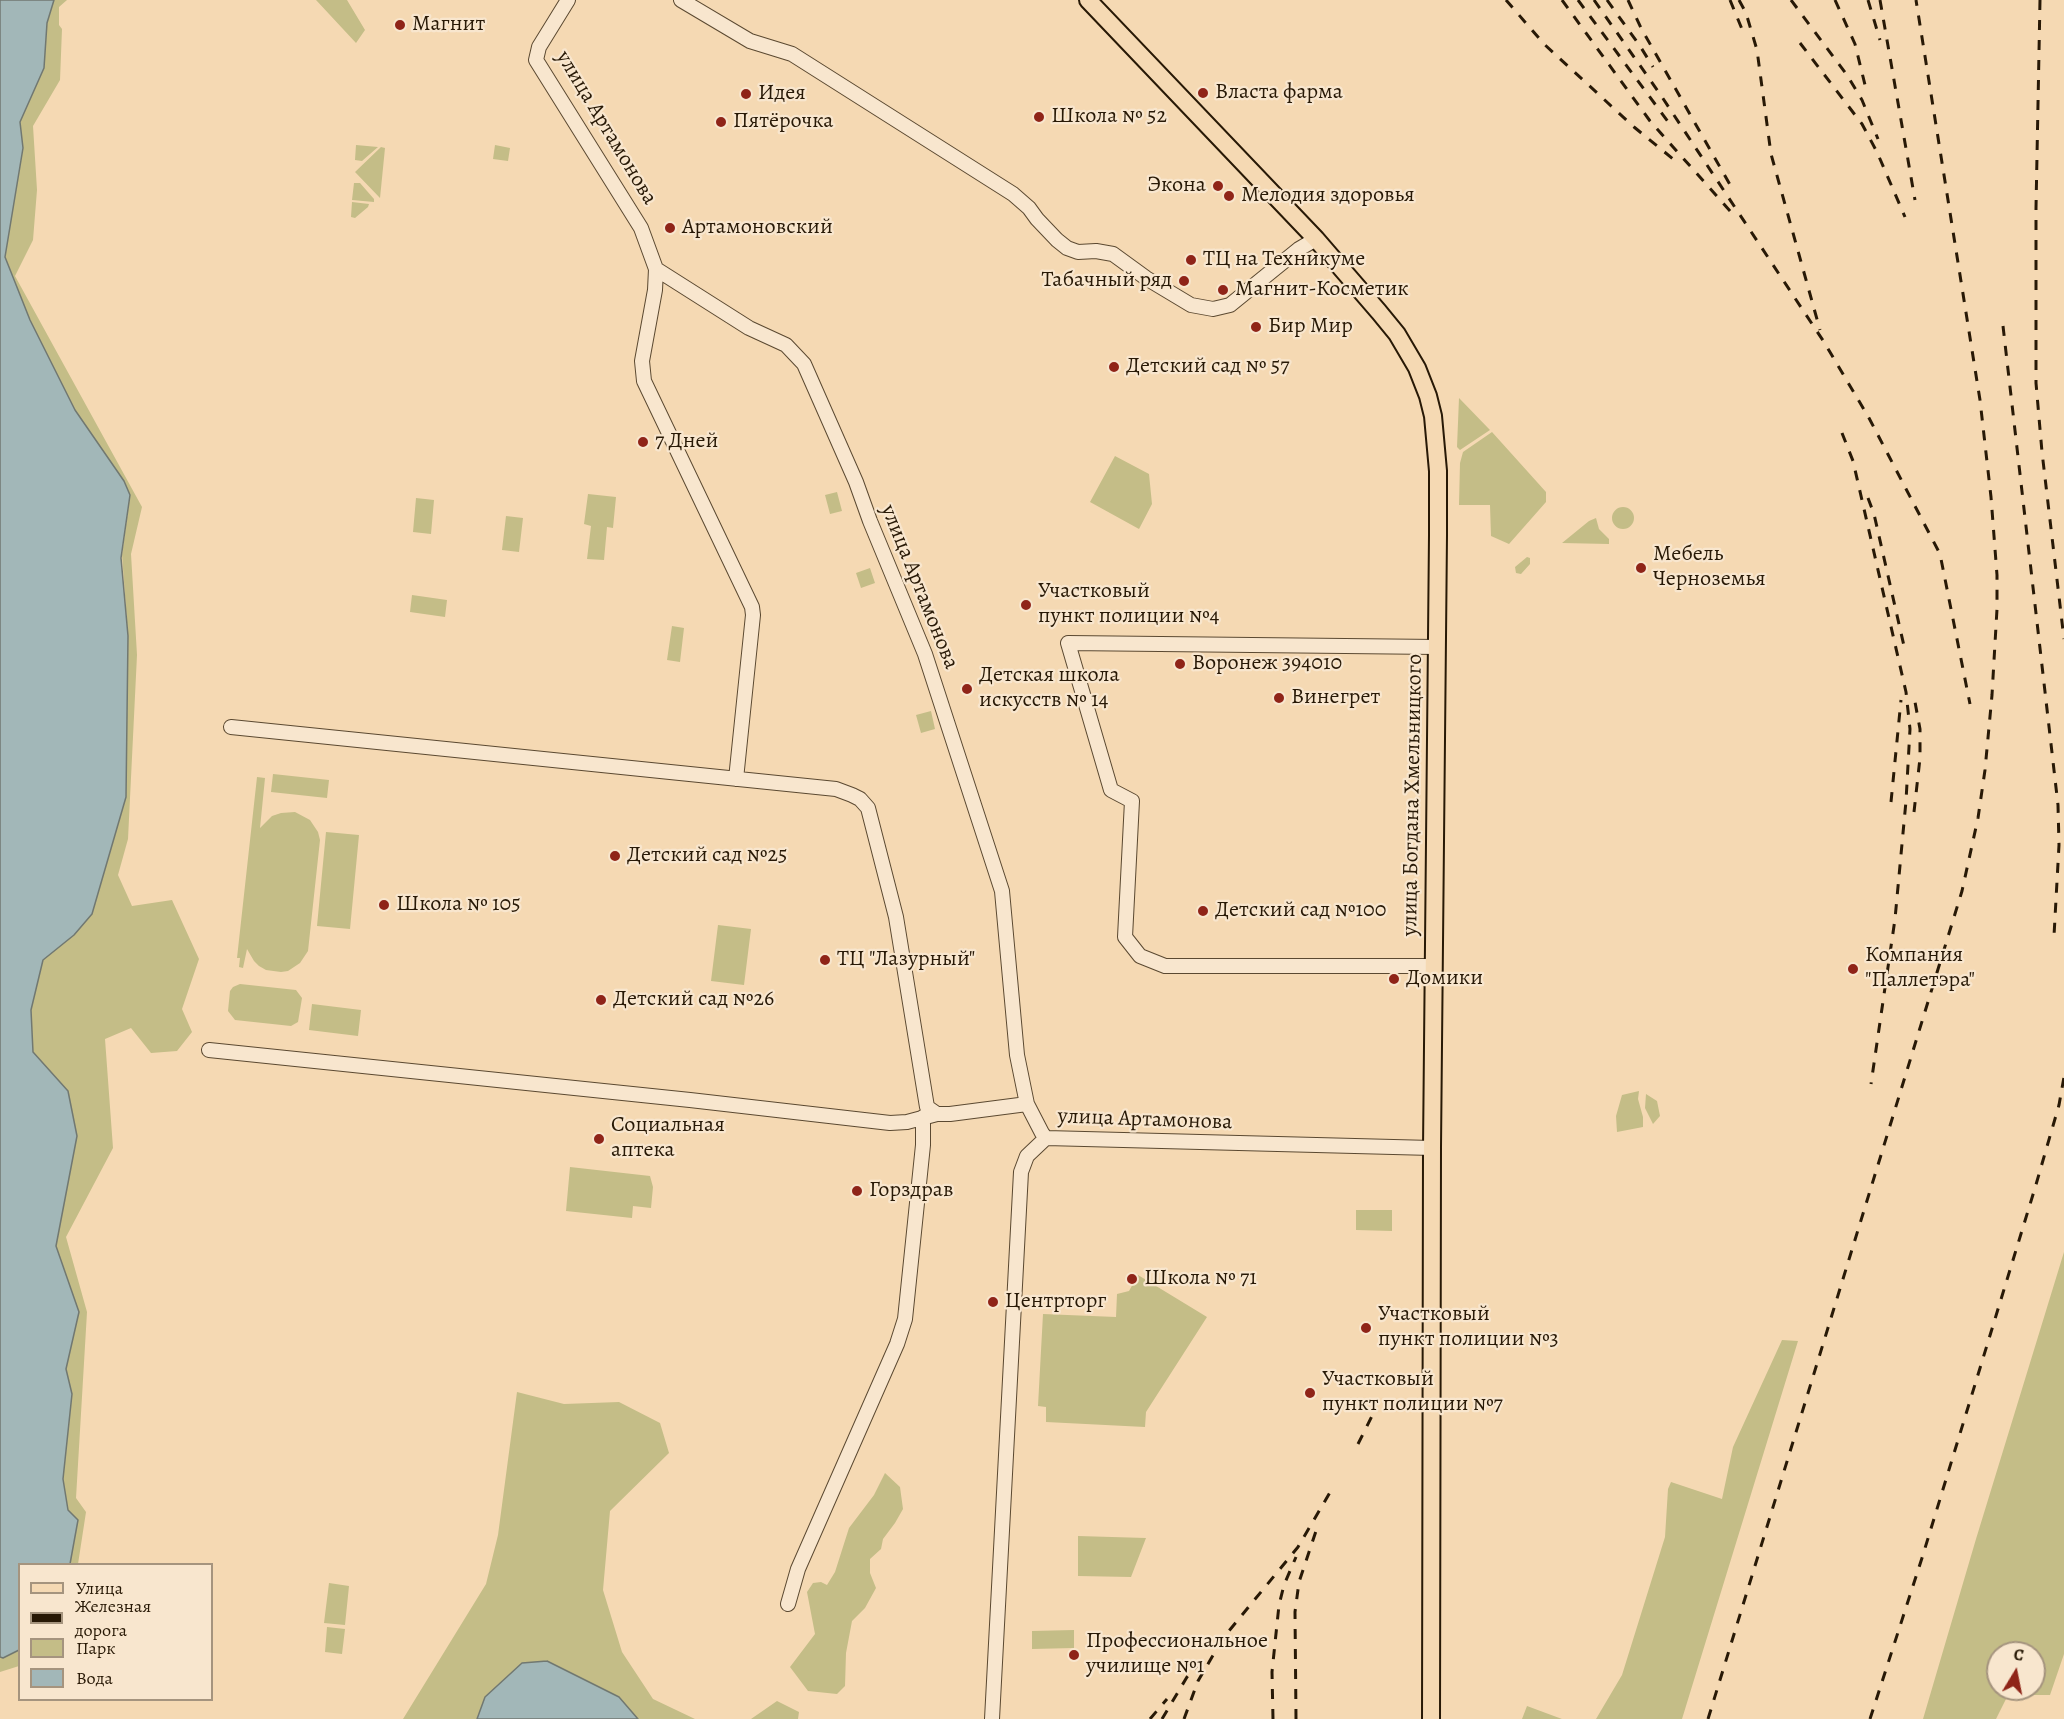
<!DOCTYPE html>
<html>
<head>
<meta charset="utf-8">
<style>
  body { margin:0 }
  #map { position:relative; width:2064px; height:1719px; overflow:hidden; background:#f5d9b3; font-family:Alegreya,serif }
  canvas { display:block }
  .legend { position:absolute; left:18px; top:1563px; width:195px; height:138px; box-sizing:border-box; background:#f8e6ce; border:2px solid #a5947e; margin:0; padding:8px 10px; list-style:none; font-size:18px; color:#281906 }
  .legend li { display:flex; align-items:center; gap:12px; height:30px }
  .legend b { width:30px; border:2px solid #a5947e }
  .north { position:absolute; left:1986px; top:1641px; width:60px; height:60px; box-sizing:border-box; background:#f8e6ce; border:2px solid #a5947e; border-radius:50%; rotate:10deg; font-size:16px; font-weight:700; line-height:24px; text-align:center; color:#281906 }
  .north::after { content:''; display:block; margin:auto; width:21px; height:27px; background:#8f2418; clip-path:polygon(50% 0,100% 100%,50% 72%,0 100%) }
</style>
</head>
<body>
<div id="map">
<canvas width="2064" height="1719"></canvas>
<ul class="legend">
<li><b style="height:8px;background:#f5d9b3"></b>Улица</li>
<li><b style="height:8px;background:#281906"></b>Железная дорога</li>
<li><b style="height:16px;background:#c4bd87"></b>Парк</li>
<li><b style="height:16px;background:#a2b7b8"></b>Вода</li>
</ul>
<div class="north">С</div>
</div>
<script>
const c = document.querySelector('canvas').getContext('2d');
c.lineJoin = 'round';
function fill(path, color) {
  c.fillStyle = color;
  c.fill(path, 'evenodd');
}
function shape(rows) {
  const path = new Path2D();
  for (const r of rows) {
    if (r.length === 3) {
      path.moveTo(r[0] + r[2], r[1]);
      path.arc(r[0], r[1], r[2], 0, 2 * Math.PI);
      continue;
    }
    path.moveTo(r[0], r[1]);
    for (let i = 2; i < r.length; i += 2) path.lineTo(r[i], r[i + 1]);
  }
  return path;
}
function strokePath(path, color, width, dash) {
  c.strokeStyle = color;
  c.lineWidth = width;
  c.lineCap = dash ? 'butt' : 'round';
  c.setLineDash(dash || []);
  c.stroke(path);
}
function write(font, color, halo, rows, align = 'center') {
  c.font = font + ' Alegreya,serif';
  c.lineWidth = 4.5;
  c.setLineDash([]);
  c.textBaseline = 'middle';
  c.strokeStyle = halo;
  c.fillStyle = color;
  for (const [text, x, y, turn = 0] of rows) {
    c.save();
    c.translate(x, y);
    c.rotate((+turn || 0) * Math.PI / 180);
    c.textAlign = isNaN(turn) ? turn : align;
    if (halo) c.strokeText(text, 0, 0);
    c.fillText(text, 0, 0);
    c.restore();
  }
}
fill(shape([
  [54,0,67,0,59,7,59,25,62,29,60,80,33,126,37,190,33,240,15,276,142,507,131,554,137,655,128,839,118,875,132,906,172,900,199,959,182,1009,192,1032,177,1051,151,1053,131,1028,105,1039,113,1148,66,1237,87,1312,76,1498,86,1512,78,1564,70,1564,78,1520,68,1510,63,1479,72,1394,66,1369,79,1312,56,1246,68,1091,33,1052,31,1010,43,960,74,935,126,797,128,636,122,555,130,495,124,481,75,410,30,320,4,257,23,148,20,122,44,68,47,23],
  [316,0,347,0,365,30,356,43],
  [356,145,378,147,362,161,355,160],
  [495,145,510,148,508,161,493,159],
  [381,147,385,148,380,198,355,172],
  [354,183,360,183,374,199,374,202,352,200],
  [352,202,369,204,368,207,355,218,351,217],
  [1459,398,1490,430,1460,450,1457,447],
  [1492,432,1546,492,1546,502,1509,544,1491,536,1490,505,1459,505,1460,463,1463,452],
  [1115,456,1149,474,1152,504,1139,529,1090,502],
  [837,492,842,511,830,514,825,495],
  [588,494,616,497,613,528,607,527,604,560,587,559,591,526,584,524],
  [416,498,434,500,431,534,413,532],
  [1623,518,11],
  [506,516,523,518,519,552,502,550],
  [1596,518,1599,529,1609,539,1609,544,1562,543,1589,521],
  [1527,557,1530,558,1530,564,1521,574,1516,573,1515,567],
  [870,568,875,583,861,588,856,573],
  [412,595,447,600,445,617,410,612],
  [672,626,684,628,680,662,667,660],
  [931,711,935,729,921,733,916,715],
  [273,774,329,780,327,798,271,792],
  [257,777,265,778,260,828,272,816,281,813,295,812,310,820,318,832,320,840,308,951,300,963,288,971,281,972,266,970,259,966,254,961,247,949,243,968,239,967,240,958,237,958],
  [326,832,359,835,350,929,317,926],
  [718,925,751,929,744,985,711,981],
  [240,984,296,990,302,998,298,1022,291,1026,235,1020,228,1011,230,991,233,987],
  [312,1004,361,1010,358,1036,309,1030],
  [1639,1091,1638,1099,1643,1117,1643,1127,1617,1132,1616,1116,1622,1095],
  [1646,1094,1657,1101,1660,1116,1653,1124,1645,1108],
  [570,1167,650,1176,653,1187,651,1208,633,1206,632,1218,566,1211],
  [1356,1210,1392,1210,1392,1231,1356,1230],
  [2064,1252,2064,1654,2050,1695,2008,1695,1996,1719,1923,1719,1976,1539],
  [1998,1653,2034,1653,2034,1689,1998,1689],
  [1138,1275,1207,1317,1146,1412,1145,1427,1046,1422,1046,1407,1038,1406,1043,1314,1116,1317,1117,1294,1129,1291],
  [1782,1340,1798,1341,1682,1719,1596,1719,1622,1675,1665,1537,1668,1489,1671,1482,1722,1499,1733,1447],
  [517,1392,564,1404,619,1402,660,1423,669,1453,610,1511,603,1590,622,1652,653,1699,695,1719,638,1719,618,1697,547,1661,522,1664,485,1697,477,1719,403,1719,486,1584,498,1535],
  [885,1473,900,1487,903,1509,895,1523,883,1539,881,1549,870,1559,870,1573,876,1588,865,1608,852,1621,846,1653,845,1686,837,1694,808,1691,790,1667,815,1634,807,1592,813,1583,821,1582,827,1585,835,1572,849,1528,874,1495],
  [1078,1536,1146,1538,1131,1577,1078,1576],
  [329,1583,349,1586,345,1625,324,1623],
  [327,1627,345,1629,342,1654,325,1652],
  [1074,1630,1074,1648,1032,1649,1032,1631],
  [19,1650,19,1666,0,1672,0,1657],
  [777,1701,799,1712,798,1719,751,1719],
  [1527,1706,1562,1719,1522,1719]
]), '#c4bd87');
const water = shape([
  [0,0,54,0,47,23,44,68,20,122,23,148,5,257,30,320,75,410,124,481,130,495,121,558,128,636,126,797,92,914,74,935,43,960,31,1010,33,1052,68,1091,77,1136,56,1246,79,1312,66,1369,72,1394,63,1479,68,1510,78,1520,70,1564,20,1564,19,1650,3,1658,0,1657,0,0],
  [547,1661,619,1697,638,1719,477,1719,485,1697,522,1663,547,1661]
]);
fill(water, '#a2b7b8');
strokePath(water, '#717871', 1.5);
const minor = shape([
  [568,0,539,47,536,60,641,228,656,269,749,328,786,345,804,364,856,482,870,521,925,654,1002,891,1017,1055,1027,1104,1042,1133,1046,1138,1432,1148],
  [681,0,750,41,792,54,1013,194,1029,208,1037,219,1057,240,1067,248,1078,252,1096,251,1113,254,1146,278,1191,305,1213,309,1230,305,1299,249,1316,239],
  [656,269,655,290,642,361,644,381,752,607,753,615,736,779],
  [231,727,836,789,852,795,860,799,868,808,896,917,927,1107,937,1114],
  [1434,966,1165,966,1140,956,1125,937,1132,801,1111,790,1068,643,1437,647],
  [209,1050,690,1100,890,1123,907,1122,937,1114,950,1114,1027,1104],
  [788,1604,798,1569,897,1344,905,1319,923,1145,923,1117],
  [992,1719,1021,1172,1027,1156,1046,1138]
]);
const major = shape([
  [1088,0,1316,239,1379,312,1397,334,1417,368,1428,396,1433,416,1438,471,1438,535,1432,1148,1431,1719]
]);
strokePath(minor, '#5b4931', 16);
strokePath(major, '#281906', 20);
strokePath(minor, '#f8e6ce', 14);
strokePath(major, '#f5d9b3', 16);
strokePath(shape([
  [1506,0,1544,44,1634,127,1678,163],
  [1562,0,1650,121,1731,212],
  [1578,0,1672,127],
  [1594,0,1660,94,1824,342,1869,418,1940,554,1970,704],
  [1607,0,1640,46,1653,67],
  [1628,0,1641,28,1733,190],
  [1730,0,1744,34],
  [1739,0,1746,13,1757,50,1771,154,1820,330],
  [1791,0,1847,75,1862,100,1878,139],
  [1835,0,1855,44,1866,89],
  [1868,0,1880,40],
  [1880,0,1915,200],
  [2040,0,2036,208,2036,383,2042,452,2064,639],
  [1800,43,1862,124,1877,152,1905,217],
  [2003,326,2058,805,2059,845,2054,936],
  [1842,433,1853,461,1906,692,1910,729,1906,801,1895,919,1871,1084],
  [1868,498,1874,514,1904,646],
  [1891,802,1901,700],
  [1914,812,1920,758,1920,729,1915,702],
  [1358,1444,1372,1416],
  [1150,1719,1167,1699],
  [1162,1719,1187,1677,1208,1654],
  [1184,1719,1198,1681,1212,1657,1228,1632,1298,1547,1332,1489],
  [1273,1719,1272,1672,1279,1605,1284,1585,1296,1557],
  [1296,1719,1295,1612,1299,1582,1318,1525],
  [1708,1719,1962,891,1978,818,1985,770,1992,695,1997,609,1997,575,1991,497,1980,400,1916,0],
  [1870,1719,1922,1558,2035,1188,2059,1105,2064,1077]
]), '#281906', 3, [10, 10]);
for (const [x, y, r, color] of [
  [400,25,6,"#8f2418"],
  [1203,93,6,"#8f2418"],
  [746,94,6,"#8f2418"],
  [1039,117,6,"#8f2418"],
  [721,122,6,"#8f2418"],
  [1218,186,6,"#8f2418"],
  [1229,196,6,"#8f2418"],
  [670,228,6,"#8f2418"],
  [1191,260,6,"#8f2418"],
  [1184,281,6,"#8f2418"],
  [1223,290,6,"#8f2418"],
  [1256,327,6,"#8f2418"],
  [1114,367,6,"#8f2418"],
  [643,442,6,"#8f2418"],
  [1641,568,6,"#8f2418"],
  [1026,605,6,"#8f2418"],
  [1180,664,6,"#8f2418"],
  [967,689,6,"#8f2418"],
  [1279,698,6,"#8f2418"],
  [615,856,6,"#8f2418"],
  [384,905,6,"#8f2418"],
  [1203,911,6,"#8f2418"],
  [825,960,6,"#8f2418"],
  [1853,969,6,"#8f2418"],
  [1394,979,6,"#8f2418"],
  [601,1000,6,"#8f2418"],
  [599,1139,6,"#8f2418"],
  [857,1191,6,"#8f2418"],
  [1132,1279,6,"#8f2418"],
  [993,1302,6,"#8f2418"],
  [1366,1328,6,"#8f2418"],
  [1310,1393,6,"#8f2418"],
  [1074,1655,6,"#8f2418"]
]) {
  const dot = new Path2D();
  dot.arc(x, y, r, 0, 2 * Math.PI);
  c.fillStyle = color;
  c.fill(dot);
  strokePath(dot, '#f8e6ce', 2);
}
write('22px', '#281906', '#f8e6ce', [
  ["Магнит",412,25],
  ["Власта фарма",1215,93],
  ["Идея",758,94],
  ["Школа № 52",1051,117],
  ["Пятёрочка",733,122],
  ["Экона",1206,186,"right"],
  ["Мелодия здоровья",1241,196],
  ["Артамоновский",682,228],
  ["ТЦ на Техникуме",1203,260],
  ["Табачный ряд",1172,281,"right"],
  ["Магнит-Косметик",1235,290],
  ["Бир Мир",1268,327],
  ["Детский сад № 57",1126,367],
  ["7 Дней",655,442],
  ["Мебель",1653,555],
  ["Черноземья",1653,580],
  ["Участковый",1038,592],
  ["пункт полиции №4",1038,617],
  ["Воронеж 394010",1192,664],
  ["Детская школа",979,676],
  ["искусств № 14",979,701],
  ["Винегрет",1291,698],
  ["Детский сад №25",627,856],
  ["Школа № 105",396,905],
  ["Детский сад №100",1215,911],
  ["Компания",1865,956],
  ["\"Паллетэра\"",1865,981],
  ["ТЦ \"Лазурный\"",837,960],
  ["Домики",1406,979],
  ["Детский сад №26",613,1000],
  ["Социальная",611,1126],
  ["аптека",611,1151],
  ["Горздрав",869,1191],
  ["Школа № 71",1144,1279],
  ["Центрторг",1005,1302],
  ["Участковый",1378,1315],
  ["пункт полиции №3",1378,1340],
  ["Участковый",1322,1380],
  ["пункт полиции №7",1322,1405],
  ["Профессиональное",1086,1642],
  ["училище №1",1086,1667]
], 'left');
write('22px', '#281906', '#f8e6ce', [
  ["улица Артамонова",606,128,59],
  ["улица Артамонова",919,587,68],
  ["улица Богдана Хмельницкого",1413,795,-89],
  ["улица Артамонова",1145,1120,2]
]);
</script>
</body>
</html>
